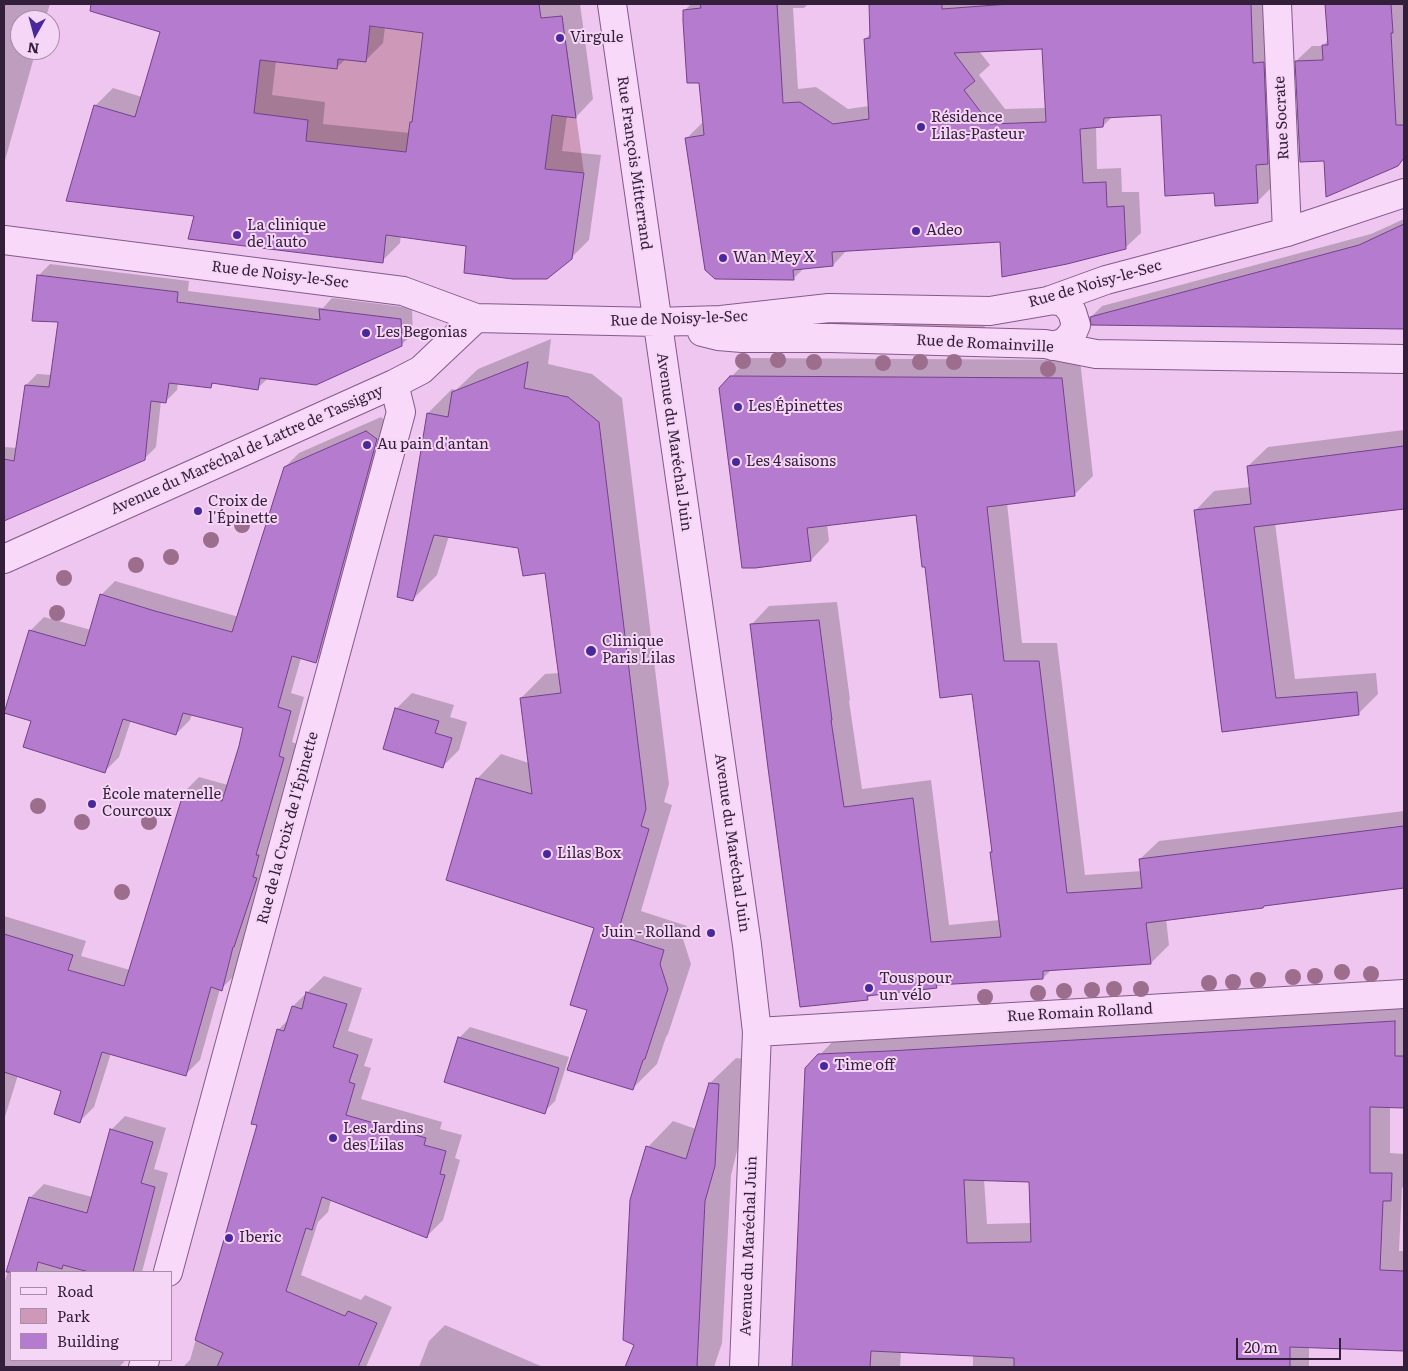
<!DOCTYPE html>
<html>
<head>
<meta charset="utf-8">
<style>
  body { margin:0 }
  #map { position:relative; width:1408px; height:1371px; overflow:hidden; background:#eec6ef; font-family:Literata,serif }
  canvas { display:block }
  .frame { position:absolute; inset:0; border:5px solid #341f3b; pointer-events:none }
  .legend { position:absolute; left:10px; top:1271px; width:162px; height:90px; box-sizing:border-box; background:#f6d6f6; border:1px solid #a88dab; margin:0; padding:6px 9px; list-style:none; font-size:15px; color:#341f3b }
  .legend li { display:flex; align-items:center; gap:10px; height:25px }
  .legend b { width:25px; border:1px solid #a88dab }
  .north { position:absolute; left:10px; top:10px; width:50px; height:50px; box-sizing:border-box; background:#f6d6f6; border:1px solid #a88dab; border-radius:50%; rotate:187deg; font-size:14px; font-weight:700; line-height:20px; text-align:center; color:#341f3b }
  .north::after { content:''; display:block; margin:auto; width:18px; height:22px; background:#48299c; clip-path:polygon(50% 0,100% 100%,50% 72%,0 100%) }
  .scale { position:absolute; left:1236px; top:1338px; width:105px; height:22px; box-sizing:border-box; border:2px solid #341f3b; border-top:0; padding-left:6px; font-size:15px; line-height:18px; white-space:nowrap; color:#341f3b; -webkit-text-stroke:4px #f6d6f6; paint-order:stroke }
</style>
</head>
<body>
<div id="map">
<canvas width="1408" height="1371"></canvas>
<div class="frame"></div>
<ul class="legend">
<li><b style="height:6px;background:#f9d9fa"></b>Road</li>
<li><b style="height:14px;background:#ce99b9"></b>Park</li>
<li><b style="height:14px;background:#b57bce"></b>Building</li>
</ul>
<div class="north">N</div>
<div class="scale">20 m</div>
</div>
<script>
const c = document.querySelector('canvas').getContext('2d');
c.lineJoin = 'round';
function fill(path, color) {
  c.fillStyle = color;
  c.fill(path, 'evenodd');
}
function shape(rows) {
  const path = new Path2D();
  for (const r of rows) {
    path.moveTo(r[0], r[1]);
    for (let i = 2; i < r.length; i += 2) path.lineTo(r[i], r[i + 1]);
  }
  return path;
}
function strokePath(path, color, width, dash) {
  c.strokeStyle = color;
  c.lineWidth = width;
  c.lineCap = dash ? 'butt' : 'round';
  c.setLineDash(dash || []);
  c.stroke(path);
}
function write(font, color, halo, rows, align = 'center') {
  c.font = font + ' Literata,serif';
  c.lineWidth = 4;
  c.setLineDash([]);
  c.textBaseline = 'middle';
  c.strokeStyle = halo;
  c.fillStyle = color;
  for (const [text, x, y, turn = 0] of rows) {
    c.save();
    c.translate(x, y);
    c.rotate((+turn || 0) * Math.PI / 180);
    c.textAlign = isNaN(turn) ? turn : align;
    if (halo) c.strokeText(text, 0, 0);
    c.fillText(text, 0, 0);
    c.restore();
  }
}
fill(shape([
  [268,15,567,49,584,173,217,131],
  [896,320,984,326,989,331,895,328,893,325]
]), '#ce99b9');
fill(shape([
  [4,4,50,4,45,20,20,20,20,50,36,50,4,164],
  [124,4,213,4,216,38,225,4,580,4,593,99,576,117,567,116,562,151,601,155,589,240,571,258,401,235,400,243,382,261,195,215,95,106,113,88,142,97,162,31,120,19],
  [385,27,424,32,414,120,411,122,410,133,323,124,325,102,272,95,276,61,336,68,346,59,365,61,383,43],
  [691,4,808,4,804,8,793,8,798,89,816,87,848,109,869,106,865,39,871,33,870,4,1266,4,1272,187,1257,202,1215,192,1162,114,1113,116,1103,126,1096,127,1097,169,1121,168,1122,192,1139,192,1141,233,1125,248,1001,241,848,249,833,265,804,268,793,279,687,138,702,123,704,123,700,82,684,11],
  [1043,48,1046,108,1005,109,979,75,990,65,979,51],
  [1327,4,1404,4,1404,158,1397,165,1325,160,1296,61,1312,46,1323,46,1328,40],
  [1404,219,1404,328,1092,324,1091,317,1102,306,1371,234],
  [50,264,189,281,188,291,323,308,332,298,412,308,413,334,401,345,268,378,258,388,215,382,210,387,178,383,177,390,166,401,161,401,156,447,144,459,4,520,4,447,17,448,26,385,37,374,52,375,59,320,38,276],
  [551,339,548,364,592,374,622,398,669,784,664,802,672,805,641,911,687,926,683,939,691,964,668,1034,666,1037,657,1064,633,1088,588,1009,596,927,448,879,478,778,501,754,529,763,521,698,545,674,560,673,546,572,519,547,449,536,437,575,413,599,428,413,452,389,456,390,478,369],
  [750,358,1080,360,1093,476,1074,495,1007,503,1022,643,1057,643,1085,875,1142,871,1140,859,1159,841,1404,811,1404,887,1266,904,1166,919,1169,945,1151,963,1052,969,1043,978,939,983,936,986,872,994,867,999,751,625,769,606,837,602,850,700,849,701,862,789,931,780,949,925,1000,920,991,852,993,851,973,693,926,565,917,514,827,524,829,541,811,560,720,388],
  [381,417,391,425,329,648,315,662,301,658,291,693,304,697,292,742,297,744,269,841,272,842,235,975,221,989,220,989,200,1060,186,1074,111,1053,94,1107,80,1121,63,1090,18,1075,4,1120,4,916,86,941,81,956,130,970,185,791,199,777,228,785,240,746,244,727,192,714,190,720,176,734,131,720,119,757,105,771,33,720,30,631,44,617,91,630,101,595,115,581,169,597,239,617,285,467,299,453],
  [1404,430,1404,508,1275,523,1295,679,1376,673,1378,694,1359,713,1223,730,1195,511,1214,491,1251,487,1248,466,1268,447],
  [412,693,454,705,450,717,467,722,459,750,443,766,396,709],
  [324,976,362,988,348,1031,373,1039,364,1066,371,1068,361,1099,442,1122,440,1129,462,1135,455,1158,460,1160,443,1220,427,1236,331,1200,328,1212,318,1222,301,1275,361,1300,365,1295,392,1307,366,1367,183,1367,190,1360,259,1124,278,1030,289,1019,293,1006],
  [1404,1003,1404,1107,1390,1107,1390,1153,1404,1154,1404,1186,1402,1188,1399,1251,1404,1251,1404,1350,1309,1346,1309,1367,1212,1367,1212,1365,1160,1367,973,1367,973,1355,901,1352,900,1367,793,1367,806,1069,839,1035],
  [984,1179,1030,1181,1031,1223,987,1224],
  [470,1027,569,1057,555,1101,544,1112,459,1038],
  [736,1058,744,1059,740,1139,731,1175,722,1343,714,1367,626,1367,636,1344,648,1147,673,1121,696,1129,710,1083],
  [125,1116,166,1128,154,1169,168,1173,142,1272,11,1272,11,1360,124,1360,124,1362,119,1367,4,1367,4,1284,30,1198,44,1184,92,1197,111,1130],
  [445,1325,543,1367,419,1367,429,1341]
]), '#0003');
const building = shape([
  [91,4,539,4,541,18,562,16,576,118,552,115,545,169,584,173,572,259,547,279,513,279,464,273,466,246,386,235,383,263,188,239,194,216,66,201,94,105,135,117,160,32,90,11,91,4],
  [370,26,423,33,412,122,410,122,406,152,306,141,308,120,254,113,260,60,337,69,338,59,366,62,370,26],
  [700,4,777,4,783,103,800,102,833,124,869,119,864,39,870,38,869,4,942,4,942,9,1009,4,1251,4,1253,63,1264,62,1268,164,1256,165,1258,203,1215,206,1214,193,1165,196,1161,115,1104,118,1103,127,1080,129,1083,183,1106,182,1107,207,1124,206,1126,249,1067,264,1002,277,1000,242,832,252,833,266,793,270,794,280,715,279,705,270,685,138,704,135,699,83,687,83,683,21,683,10,701,8,700,4],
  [1042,49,1046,122,990,124,964,90,975,81,954,53,1042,49],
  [1325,4,1391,4,1393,33,1391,33,1396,125,1404,125,1404,158,1398,166,1326,197,1324,161,1300,162,1295,61,1323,60,1322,45,1328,45,1325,4],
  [1404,224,1404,329,1091,325,1090,317,1359,245,1404,224],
  [37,275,178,292,177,302,320,320,319,309,401,319,402,346,316,385,260,378,258,390,212,383,211,388,169,383,166,403,151,401,145,460,4,521,4,459,14,461,25,385,49,387,58,322,32,321,37,275],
  [528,362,524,388,568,397,599,422,646,809,641,826,649,829,617,935,664,950,660,964,668,989,645,1059,643,1060,633,1090,567,1070,587,1010,570,1005,594,928,446,880,476,778,532,794,520,698,561,693,545,573,523,576,518,548,434,535,413,601,397,597,427,413,448,417,452,392,528,362],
  [730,376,1062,378,1075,496,987,507,1004,661,1039,661,1067,893,1142,888,1139,859,1404,826,1404,888,1264,906,1263,908,1146,923,1151,964,1043,971,1043,979,936,985,937,988,867,996,868,1000,800,1007,768,768,750,624,819,620,832,720,831,720,844,807,913,798,931,942,1001,937,990,852,992,852,972,694,940,698,925,567,922,567,916,515,807,528,811,561,755,568,742,568,719,388,730,376],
  [366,431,377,439,316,663,292,656,278,707,291,711,279,756,284,758,256,855,259,855,253,877,257,878,234,947,233,947,222,991,211,987,186,1076,102,1052,80,1123,54,1114,61,1091,4,1072,4,934,73,955,68,970,124,986,184,791,222,801,239,746,243,728,183,713,176,735,123,719,105,773,23,747,31,721,4,713,29,630,85,646,100,594,155,611,232,632,284,467,366,431],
  [1404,446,1404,509,1254,527,1276,698,1357,692,1359,715,1222,732,1194,510,1251,504,1247,466,1404,446],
  [395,708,439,721,435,733,452,738,443,768,383,749,395,708],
  [306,992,347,1004,333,1047,358,1055,349,1082,355,1084,346,1115,426,1138,424,1145,446,1151,440,1174,445,1175,427,1238,322,1197,312,1230,306,1228,286,1291,345,1316,348,1311,377,1323,358,1367,217,1367,223,1353,195,1340,257,1125,251,1124,277,1029,284,1031,292,1006,302,1009,306,992],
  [1395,1021,1395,1056,1404,1056,1404,1108,1370,1107,1370,1173,1392,1173,1391,1201,1383,1201,1380,1270,1404,1271,1404,1351,1290,1347,1290,1367,1014,1367,1014,1358,871,1351,870,1367,792,1367,805,1068,818,1054,889,1051,1395,1021],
  [964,1180,1029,1182,1031,1242,967,1243,964,1180],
  [458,1037,559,1068,545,1114,444,1082,458,1037],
  [709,1083,719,1084,715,1166,705,1201,697,1367,625,1367,634,1345,623,1340,630,1200,646,1146,686,1159,709,1083],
  [110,1129,153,1142,141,1183,155,1187,133,1272,89,1272,63,1265,62,1269,38,1262,36,1272,6,1272,29,1197,87,1213,110,1129]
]);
fill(building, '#b57bce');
strokePath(building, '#73408b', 1);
const minor = shape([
  [612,4,747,945,757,1032,744,1367],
  [1277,4,1287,232],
  [4,240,403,291,476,318,656,322,721,320,829,308,990,311,1048,301,1106,280,1287,232,1404,193],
  [1050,300,1064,302,1072,312,1076,325,1072,334,1065,342,1053,346],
  [702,332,718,336,742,338,831,338,1045,344,1096,354,1404,359],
  [4,559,394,384,421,370,476,318],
  [757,1032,1404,994],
  [168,1272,401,412,394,384],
  [143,1367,145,1360]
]);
strokePath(minor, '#825b8b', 30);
strokePath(minor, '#f9d9fa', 28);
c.fillStyle = '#9c6d8d';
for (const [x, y] of [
  [778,360],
  [743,361],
  [814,362],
  [920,362],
  [954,362],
  [883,363],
  [1048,369],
  [242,525],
  [211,540],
  [171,557],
  [136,565],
  [64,578],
  [57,613],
  [38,806],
  [82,822],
  [149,822],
  [122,892],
  [1342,972],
  [1371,974],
  [1315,976],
  [1293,977],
  [1258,980],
  [1233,982],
  [1209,983],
  [1114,989],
  [1141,989],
  [1092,990],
  [1064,991],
  [1038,993],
  [985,997]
]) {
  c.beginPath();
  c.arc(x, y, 8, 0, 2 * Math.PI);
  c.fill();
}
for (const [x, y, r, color] of [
  [560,38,5,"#48299c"],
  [921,127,5,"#48299c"],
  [916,231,5,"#48299c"],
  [237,235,5,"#48299c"],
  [723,258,5,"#48299c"],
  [366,333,5,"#48299c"],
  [738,407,5,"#48299c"],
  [367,445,5,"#48299c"],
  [736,462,5,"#48299c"],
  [198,511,5,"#48299c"],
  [591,651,6,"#48299c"],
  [92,804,5,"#48299c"],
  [547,854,5,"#48299c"],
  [711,933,5,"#48299c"],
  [869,988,5,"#48299c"],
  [824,1066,5,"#48299c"],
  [333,1138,5,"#48299c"],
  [229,1238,5,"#48299c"]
]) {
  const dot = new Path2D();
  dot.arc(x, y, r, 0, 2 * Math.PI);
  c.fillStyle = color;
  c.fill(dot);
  strokePath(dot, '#f6d6f6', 2);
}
write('15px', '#341f3b', '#f6d6f6', [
  ["Virgule",570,38],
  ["Résidence",931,118],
  ["Lilas-Pasteur",931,135],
  ["La clinique",247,226],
  ["de l'auto",247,243],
  ["Adeo",926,231],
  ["Wan Mey X",733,258],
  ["Les Begonias",376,333],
  ["Les Épinettes",748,407],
  ["Au pain d'antan",377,445],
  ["Les 4 saisons",746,462],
  ["Croix de",208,502],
  ["l'Épinette",208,519],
  ["Clinique",602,642],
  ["Paris Lilas",602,659],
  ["École maternelle",102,795],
  ["Courcoux",102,812],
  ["Lilas Box",557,854],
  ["Juin - Rolland",701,933,"right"],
  ["Tous pour",879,979],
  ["un vélo",879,996],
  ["Time off",834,1066],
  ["Les Jardins",343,1129],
  ["des Lilas",343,1146],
  ["Iberic",239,1238]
], 'left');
write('15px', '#341f3b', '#f6d6f6', [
  ["Rue Socrate",1282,118,-93],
  ["Rue François Mitterrand",634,163,82],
  ["Rue de Noisy-le-Sec",280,275,7],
  ["Rue de Noisy-le-Sec",1095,284,-16],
  ["Rue de Noisy-le-Sec",679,319,-2],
  ["Rue de Romainville",985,344,3],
  ["Avenue du Maréchal Juin",674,442,82],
  ["Avenue du Maréchal de Lattre de Tassigny",247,450,-24],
  ["Rue de la Croix de l'Épinette",288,828,-75],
  ["Avenue du Maréchal Juin",732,843,82],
  ["Rue Romain Rolland",1080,1013,-3],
  ["Avenue du Maréchal Juin",749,1246,-88]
]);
</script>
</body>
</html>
